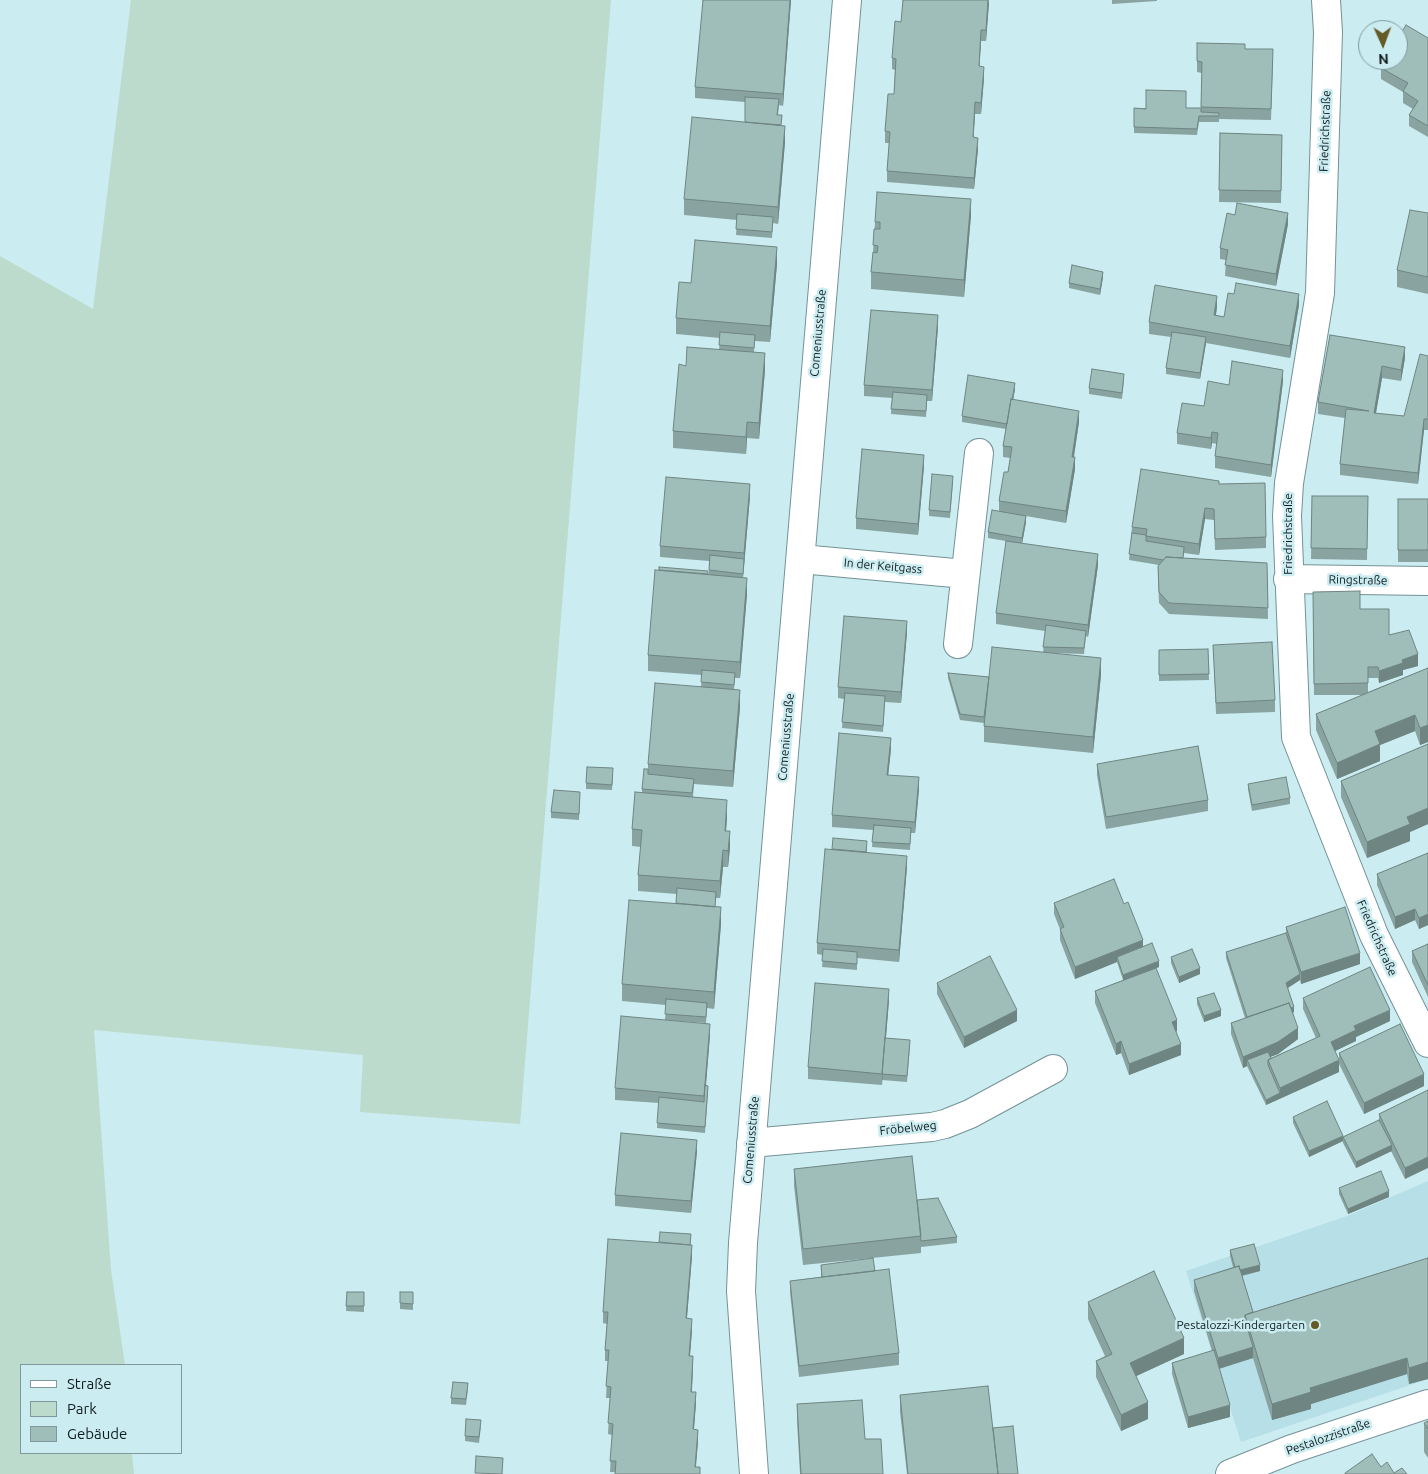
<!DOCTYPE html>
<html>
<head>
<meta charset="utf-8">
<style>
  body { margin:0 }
  #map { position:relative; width:1428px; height:1474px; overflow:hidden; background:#cbecf1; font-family:Ubuntu,sans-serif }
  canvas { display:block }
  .legend { position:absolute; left:20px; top:1364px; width:162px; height:90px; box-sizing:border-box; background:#cbecf1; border:1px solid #80989c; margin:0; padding:6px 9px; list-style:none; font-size:15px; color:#0f1b1d }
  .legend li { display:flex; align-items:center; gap:10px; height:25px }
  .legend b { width:25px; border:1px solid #80989c }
  .north { position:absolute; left:1358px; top:20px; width:50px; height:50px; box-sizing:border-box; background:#cbecf1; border:1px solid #80989c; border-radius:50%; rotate:178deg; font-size:14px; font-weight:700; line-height:20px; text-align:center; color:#0f1b1d }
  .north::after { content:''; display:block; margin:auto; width:18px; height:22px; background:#655925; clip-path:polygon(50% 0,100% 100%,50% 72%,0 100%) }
</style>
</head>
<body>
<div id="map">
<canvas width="1428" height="1474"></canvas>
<ul class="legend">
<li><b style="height:6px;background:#fff"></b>Straße</li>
<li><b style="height:14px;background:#bcdbcc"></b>Park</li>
<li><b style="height:14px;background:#9fbeba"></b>Gebäude</li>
</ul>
<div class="north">N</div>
</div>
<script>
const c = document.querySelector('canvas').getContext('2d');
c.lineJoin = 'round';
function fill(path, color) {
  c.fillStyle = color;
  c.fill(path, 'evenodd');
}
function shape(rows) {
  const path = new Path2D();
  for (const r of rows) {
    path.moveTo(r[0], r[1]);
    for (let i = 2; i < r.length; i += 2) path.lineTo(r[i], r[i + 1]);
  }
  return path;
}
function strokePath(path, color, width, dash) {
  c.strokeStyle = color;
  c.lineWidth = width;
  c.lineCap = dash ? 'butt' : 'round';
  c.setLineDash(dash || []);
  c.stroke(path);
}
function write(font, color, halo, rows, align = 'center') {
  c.font = font + ' Ubuntu,sans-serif';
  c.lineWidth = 5;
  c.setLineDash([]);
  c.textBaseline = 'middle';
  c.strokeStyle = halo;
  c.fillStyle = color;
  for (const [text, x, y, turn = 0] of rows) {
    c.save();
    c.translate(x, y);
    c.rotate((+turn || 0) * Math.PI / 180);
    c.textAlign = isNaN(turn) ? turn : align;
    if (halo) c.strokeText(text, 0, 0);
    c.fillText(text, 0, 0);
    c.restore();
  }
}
fill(shape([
  [1428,1181,1428,1379,1241,1442,1186,1271,1347,1216]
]), '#b7dfe7');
fill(shape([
  [131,0,611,0,520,1124,360,1112,363,1055,94,1030,111,1270,125,1365,21,1365,21,1453,132,1453,134,1474,0,1474,0,256,93,309]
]), '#bcdbcc');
const minor = shape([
  [1326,0,1328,32,1320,293,1289,483,1287,516,1296,737,1374,935,1428,1043],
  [801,559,965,574],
  [1288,579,1428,581],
  [958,644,979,453],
  [751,1143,932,1127,945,1124,970,1114,1053,1069],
  [754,1474,741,1291,743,1243,847,0],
  [1230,1474,1292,1449,1428,1404]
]);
strokePath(minor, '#749297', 30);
strokePath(minor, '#fff', 28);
fill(shape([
  [791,0,783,106,779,105,778,115,785,142,778,224,773,223,772,238,736,235,737,220,684,215,684,199,745,122,745,102,695,98,695,87],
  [989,0,986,41,981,41,979,66,984,78,981,114,975,114,973,138,978,149,974,189,887,182,887,171,889,143,885,143,885,131,894,94,895,70,892,69,892,58,901,22],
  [1112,0,1157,0,1157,1,1112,4],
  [1428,38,1428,137,1409,126,1409,115,1413,109,1403,103,1403,92,1381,79,1381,68],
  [1197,43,1245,49,1273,61,1271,120,1219,119,1219,122,1199,122,1197,135,1134,133,1134,108,1201,108,1202,73,1197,72],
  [1220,133,1282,135,1281,203,1219,202],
  [1428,213,1428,294,1397,287,1397,270],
  [971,215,964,297,871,289,871,272,873,252,875,222],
  [1288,224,1276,286,1225,276,1226,260,1220,259,1220,248],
  [777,264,770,342,755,341,754,352,765,370,759,439,747,438,746,454,673,448,673,431,686,366,719,350,720,338,676,334,676,318,691,283],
  [1103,277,1100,295,1069,288,1069,283],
  [1299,305,1290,358,1206,343,1200,379,1166,374,1166,368,1171,337,1149,334,1149,322,1217,307,1216,315,1224,317],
  [938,327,932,401,927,401,926,417,891,414,892,398,864,396,864,385],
  [1330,335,1405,358,1401,381,1382,378,1376,413,1404,416,1428,356,1428,430,1424,430,1418,484,1340,475,1340,464,1345,418,1318,414,1318,402],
  [1124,380,1122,399,1089,394,1089,388],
  [1283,381,1271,477,1215,468,1215,456,1217,444,1212,443,1211,449,1177,444,1177,433,1204,406,1229,385],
  [1015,389,1013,400,1079,422,1074,457,1075,469,1066,523,1026,516,1026,522,1022,544,1098,565,1088,637,1086,636,1084,654,1048,653,1101,675,1093,753,984,742,984,723,960,720,948,678,948,673,989,677,1043,653,1045,631,996,624,996,613,1018,543,988,538,988,532,999,511,999,501,1008,472,1010,458,1003,457,1003,446,1006,429,962,422,962,416],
  [924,466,918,535,856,529,856,518],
  [953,482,950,518,929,516,929,510],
  [1219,484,1266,537,1266,548,1215,550,1214,520,1205,519,1199,555,1184,553,1183,558,1267,563,1268,619,1169,614,1159,603,1158,578,1158,566,1159,565,1129,560,1132,527],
  [750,496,743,577,747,594,740,678,735,678,734,690,740,707,733,787,694,784,693,797,727,817,726,831,730,847,728,867,723,867,720,898,716,898,715,907,721,924,714,1009,707,1008,706,1023,665,1020,666,1005,622,1001,622,984,676,904,677,894,638,891,638,875,641,847,632,846,632,829,642,793,642,789,648,769,648,764,701,687,702,675,648,671,648,655,708,574,709,574,709,561,660,557,660,546],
  [1312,496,1368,496,1367,560,1311,559],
  [1398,499,1428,499,1428,562,1398,562],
  [1313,592,1360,609,1389,635,1418,666,1403,670,1403,675,1379,683,1378,678,1368,678,1368,692,1428,668,1428,742,1420,745,1415,731,1380,745,1380,761,1337,779,1316,730,1316,714,1362,695,1314,695],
  [907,632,901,703,885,702,883,732,842,728,844,699,838,698,838,687],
  [1213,645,1275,700,1275,712,1216,714],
  [1208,649,1209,680,1159,681,1159,650],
  [1428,744,1428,824,1410,832,1410,841,1367,858,1341,797,1341,781],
  [891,749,888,775,919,789,915,833,911,833,910,850,872,847,873,830,832,827,832,815],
  [1097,764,1208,800,1208,811,1106,829,1097,775],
  [613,774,612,790,586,789,586,783],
  [1248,784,1290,798,1290,804,1252,811,1248,789],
  [580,798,579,820,551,818,551,812],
  [1428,843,1428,925,1419,929,1415,920,1395,929,1377,885,1377,874,1428,853],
  [867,847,867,852,907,867,899,962,857,958,857,970,822,967,823,955,817,954,817,943,832,849],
  [1054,903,1124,904,1143,947,1159,967,1156,968,1177,1031,1176,1032,1181,1055,1129,1075,1121,1053,1116,1055,1095,1003,1095,991,1123,980,1117,962,1075,979,1060,940,1060,929,1054,914],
  [1286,927,1360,964,1301,984,1300,980,1288,988,1294,1012,1293,1013,1298,1039,1278,1054,1270,1057,1271,1058,1316,1038,1303,1009,1303,998,1390,1021,1356,1037,1356,1041,1335,1051,1339,1072,1266,1105,1247,1066,1243,1068,1231,1034,1231,1023,1245,1018,1226,958,1226,952,1286,933],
  [1428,944,1428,997,1412,962,1412,951],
  [1171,957,1200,974,1179,983,1171,963],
  [937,983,1017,1021,964,1048,937,994],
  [1197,998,1221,1016,1204,1022,1197,1004],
  [889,1000,886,1038,910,1046,907,1082,882,1080,882,1077,882,1085,808,1079,808,1067],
  [710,1035,706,1086,708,1092,705,1133,657,1128,659,1103,615,1100,615,1088],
  [1339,1053,1424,1086,1364,1114,1339,1064],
  [1428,1090,1405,1179,1391,1151,1356,1168,1343,1143,1343,1137,1379,1120,1379,1114],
  [1293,1117,1343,1141,1309,1157,1293,1123],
  [697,1151,691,1213,615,1206,615,1195],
  [794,1169,917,1200,957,1237,957,1243,921,1247,921,1253,803,1265,794,1186],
  [1339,1188,1389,1197,1348,1214,1339,1194],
  [691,1245,692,1256,687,1318,692,1330,690,1356,693,1367,692,1392,696,1403,694,1429,698,1441,696,1467,700,1474,610,1472,612,1435,608,1434,610,1398,606,1398,608,1361,605,1361,605,1350,607,1324,603,1323,603,1312],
  [1230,1250,1260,1271,1242,1276,1253,1312,1428,1258,1428,1379,1409,1384,1407,1374,1311,1404,1311,1409,1272,1420,1253,1358,1219,1369,1230,1417,1188,1428,1172,1374,1172,1363,1212,1351,1194,1291,1194,1280,1233,1267,1230,1256],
  [821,1265,875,1271,899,1353,899,1365,799,1377,790,1292,790,1281,821,1277],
  [347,1292,364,1292,364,1312,346,1311],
  [400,1292,413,1292,413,1310,400,1309],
  [1088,1302,1184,1354,1136,1376,1148,1419,1121,1431,1096,1377,1096,1361,1105,1356,1088,1319],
  [468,1389,466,1405,451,1404,451,1398],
  [900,1395,993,1428,1018,1474,907,1474,900,1412],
  [797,1404,865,1439,883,1474,800,1474,797,1421],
  [1428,1421,1428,1458,1424,1452,1424,1423],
  [481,1426,479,1443,465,1441,465,1436]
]), '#89a3a0');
fill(shape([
  [790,0,791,0,783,106,783,94],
  [988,0,989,4,986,41,986,30],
  [981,30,981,41,979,77,979,66],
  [984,67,984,78,981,114,981,103],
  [975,102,975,114,973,149,973,137],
  [785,126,785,142,778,224,778,207],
  [978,138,978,149,974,189,974,178],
  [971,199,971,215,964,297,964,280],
  [1288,213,1288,224,1276,286,1276,274],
  [777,247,777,264,770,342,770,326],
  [1103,272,1103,277,1100,295,1100,289],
  [1299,294,1299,305,1290,358,1290,346],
  [1217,296,1217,307,1214,326,1214,315],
  [938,315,938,327,932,401,932,390],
  [1206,337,1206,343,1200,379,1200,373],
  [1405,347,1405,358,1401,381,1401,370],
  [765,353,765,370,759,439,759,423],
  [1382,366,1382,378,1374,424,1374,413],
  [1283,370,1283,381,1271,477,1271,465],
  [1015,383,1015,389,1008,430],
  [1079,411,1079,422,1072,468,1072,457],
  [1424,419,1424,430,1418,484,1418,473],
  [747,422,747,438,746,454,746,437],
  [1212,432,1212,443,1211,449,1211,438],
  [924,455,924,466,918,535,918,524],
  [1075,457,1075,469,1066,523,1066,511],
  [750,484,750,496,743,579,744,553],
  [1205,508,1205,519,1199,555,1199,544],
  [1026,516,1026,522,1022,544,1022,538],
  [1098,554,1098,565,1088,637,1088,625],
  [747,578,747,594,740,678,740,662],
  [907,621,907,632,901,703,901,692],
  [1418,654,1418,666,1403,670,1403,675,1379,683,1379,671,1402,660],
  [1101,658,1101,675,1093,753,1093,737],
  [740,690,740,707,733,787,733,771],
  [1415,715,1415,731,1380,745,1380,761,1337,779,1337,763,1375,731],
  [1428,725,1428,742,1420,745,1420,728],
  [891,738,891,749,887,787,887,775],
  [919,777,919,789,915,833,915,822],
  [727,800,727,817,725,847,725,831],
  [1428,808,1428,824,1410,832,1410,841,1367,858,1367,842,1407,817],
  [730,831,730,847,728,867,728,851],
  [723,850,723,867,720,898,720,881],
  [907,856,907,867,899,962,899,950],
  [721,907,721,924,714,1009,714,992],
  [1415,909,1415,920,1395,929,1395,917],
  [1428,914,1428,925,1419,929,1419,918],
  [1143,940,1143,952,1117,957,1117,962,1075,979,1075,967],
  [1360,953,1360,964,1301,984,1301,972],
  [1159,961,1159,967,1123,981,1123,975],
  [1200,968,1200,974,1179,983,1179,977],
  [1300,974,1300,980,1286,989,1286,983],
  [889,989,889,1000,882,1085,882,1074],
  [1294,1007,1294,1012,1249,1028],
  [1017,1010,1017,1021,964,1048,964,1037],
  [1221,1010,1221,1016,1204,1022,1204,1016],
  [1390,1010,1390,1021,1356,1037,1356,1041,1331,1053,1331,1042,1354,1026],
  [1177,1020,1177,1031,1172,1034,1172,1022],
  [710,1024,710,1035,704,1107,704,1096],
  [1298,1028,1298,1039,1278,1054,1250,1065,1247,1060,1247,1066,1243,1068,1243,1057],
  [1121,1041,1121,1053,1116,1055,1116,1044],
  [1181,1044,1181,1055,1129,1075,1129,1064],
  [1339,1060,1339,1072,1266,1105,1266,1100,1280,1093,1280,1088],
  [1424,1074,1424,1086,1364,1114,1364,1103],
  [1343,1136,1343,1141,1309,1157,1309,1151],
  [697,1140,697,1151,691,1213,691,1201],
  [1392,1145,1392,1151,1356,1168,1356,1162],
  [1428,1157,1428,1168,1405,1179,1405,1168],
  [1389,1191,1389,1197,1348,1214,1348,1209],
  [692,1245,692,1256,686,1329,686,1318],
  [1260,1265,1260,1271,1236,1277,1236,1271],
  [692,1319,692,1330,689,1367,689,1356],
  [1184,1338,1184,1354,1130,1379,1130,1363],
  [1253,1347,1253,1358,1218,1369,1218,1358],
  [693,1356,693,1367,691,1404,691,1392],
  [1407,1358,1407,1374,1311,1404,1311,1409,1272,1420,1272,1404,1310,1388],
  [1428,1362,1428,1379,1409,1384,1409,1368],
  [696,1392,696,1403,693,1440,693,1429],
  [1148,1402,1148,1419,1121,1431,1121,1415],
  [1230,1405,1230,1417,1188,1428,1188,1417],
  [698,1430,698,1441,695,1474,695,1467]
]), '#6f8582');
const building = shape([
  [703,0,790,0,783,94,695,87,703,0],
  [903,0,988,0,986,30,981,30,979,66,984,67,981,103,975,102,973,137,978,138,974,178,887,171,890,132,885,131,888,94,894,94,896,59,892,58,895,21,901,22,903,0],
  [1406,25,1428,38,1428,126,1409,115,1418,101,1403,91,1408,83,1381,68,1385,60,1398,60,1398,38,1406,25],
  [1197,43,1245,44,1245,49,1273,49,1271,109,1201,107,1202,62,1197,61,1197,43],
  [1146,90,1186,91,1186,108,1201,108,1201,112,1219,113,1219,116,1199,116,1197,129,1134,127,1134,108,1146,109,1146,90],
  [745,97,779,99,777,115,782,115,781,125,745,122,745,97],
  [692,117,785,126,778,207,684,199,692,117],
  [1220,133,1282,135,1281,191,1219,190,1220,133],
  [877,192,971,199,964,280,871,272,873,252,877,253,878,246,873,245,874,229,880,229,880,222,875,222,877,192],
  [1237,203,1288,213,1276,274,1225,265,1228,250,1220,248,1227,213,1235,215,1237,203],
  [1410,210,1428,213,1428,277,1397,270,1410,210],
  [737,214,773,217,772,232,736,229,737,214],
  [695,240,777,247,770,326,676,318,679,282,691,283,695,240],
  [1072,265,1103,272,1100,289,1069,283,1072,265],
  [1236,283,1299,294,1290,346,1149,322,1155,285,1217,296,1214,315,1224,317,1228,293,1234,294,1236,283],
  [871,310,938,315,932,390,864,385,871,310],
  [720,332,755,335,754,348,719,345,720,332],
  [1172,332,1206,337,1200,373,1166,368,1172,332],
  [1330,335,1405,347,1401,370,1382,366,1374,413,1404,416,1420,354,1428,356,1428,419,1424,419,1418,473,1340,464,1346,409,1369,411,1318,402,1330,335],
  [687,347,765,353,759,423,747,422,746,437,673,431,679,364,686,366,687,347],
  [1232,361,1283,370,1271,465,1215,456,1218,433,1212,432,1211,438,1177,433,1182,403,1204,406,1208,381,1229,385,1232,361],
  [1092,369,1124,374,1122,393,1089,388,1092,369],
  [968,375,1015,383,1012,400,1011,399,1007,424,962,416,968,375],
  [893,392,927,395,926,411,891,409,893,392],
  [1011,399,1079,411,1072,457,1075,457,1066,511,999,501,1004,472,1008,472,1012,447,1003,446,1011,399],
  [862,449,924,455,918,524,856,518,862,449],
  [1141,469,1219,481,1219,484,1265,483,1266,537,1215,539,1214,509,1205,508,1199,544,1146,536,1147,529,1132,527,1141,469],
  [932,474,953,476,950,512,929,510,932,474],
  [666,477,750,484,744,553,660,546,666,477],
  [1312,496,1368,496,1367,549,1311,548,1312,496],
  [1398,499,1428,499,1428,550,1398,550,1398,499],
  [992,510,1026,516,1022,538,988,532,992,510],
  [1132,533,1146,535,1146,541,1184,547,1183,558,1166,557,1163,560,1129,554,1132,533],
  [1006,541,1098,554,1088,625,996,613,1006,541],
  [710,555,744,559,743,574,709,570,710,555],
  [1166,557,1267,563,1268,608,1169,603,1159,592,1158,566,1166,557],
  [659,567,708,571,708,574,659,570,659,567],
  [655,570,747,578,740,662,648,655,655,570],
  [1360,591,1360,609,1389,609,1389,635,1409,630,1418,654,1402,660,1403,663,1379,671,1378,667,1368,667,1368,683,1314,684,1313,592,1360,591],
  [844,616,907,621,901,692,838,687,844,616],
  [1046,625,1086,631,1084,648,1043,647,1046,625],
  [1272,642,1275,700,1216,703,1213,645,1272,642],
  [992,647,1101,658,1093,737,984,726,992,647],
  [1208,649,1209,674,1159,675,1159,650,1208,649],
  [1428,668,1428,725,1420,728,1415,715,1375,731,1380,744,1337,763,1316,714,1428,668],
  [702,670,735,673,734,685,701,682,702,670],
  [948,673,989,677,984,717,960,714,948,673],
  [655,683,740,690,733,771,648,764,655,683],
  [845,693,885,696,883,726,842,722,845,693],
  [839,733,891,738,887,775,919,777,915,822,832,815,839,733],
  [1428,744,1428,808,1407,817,1410,824,1367,842,1341,781,1428,744],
  [1198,746,1208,800,1106,817,1097,764,1198,746],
  [587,767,613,768,612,785,586,783,587,767],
  [644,769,648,769,648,774,694,779,692,793,642,789,644,769],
  [1286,777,1290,798,1252,805,1248,784,1286,777],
  [554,790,580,792,579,814,551,812,554,790],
  [635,792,727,800,725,831,730,831,728,851,723,850,720,881,638,875,642,830,632,829,635,792],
  [874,825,911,828,910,844,872,842,874,825],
  [833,838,867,841,866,852,832,849,833,838],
  [825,849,907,856,899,950,817,943,825,849],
  [1428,853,1428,914,1419,918,1415,909,1395,917,1377,874,1428,853],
  [1114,879,1124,904,1128,902,1143,940,1075,967,1060,929,1064,927,1054,903,1114,879],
  [677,888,716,892,715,907,676,903,677,888],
  [629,900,721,907,714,992,622,984,629,900],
  [1345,907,1360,953,1301,972,1286,927,1345,907],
  [1286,933,1300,974,1286,983,1294,1007,1291,1008,1289,1003,1247,1017,1226,952,1286,933],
  [1152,943,1159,961,1123,975,1117,957,1152,943],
  [1428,944,1428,985,1412,951,1428,944],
  [823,949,857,952,857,964,822,961,823,949],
  [1192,949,1200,968,1179,977,1171,957,1192,949],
  [990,956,1017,1010,964,1037,937,983,990,956],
  [1370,967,1390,1010,1354,1026,1356,1030,1331,1042,1339,1060,1280,1088,1268,1060,1320,1036,1303,998,1370,967],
  [1156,968,1177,1020,1172,1022,1181,1044,1129,1064,1121,1041,1116,1044,1095,991,1156,968],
  [815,983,889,989,882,1074,808,1067,815,983],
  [1214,993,1221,1010,1204,1016,1197,998,1214,993],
  [666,999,707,1003,706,1017,665,1014,666,999],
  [1289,1003,1298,1028,1278,1042,1243,1057,1231,1023,1289,1003],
  [621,1016,710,1024,704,1096,615,1088,621,1016],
  [1400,1024,1424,1074,1364,1103,1339,1053,1400,1024],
  [885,1038,910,1040,907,1076,882,1074,885,1038],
  [1268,1052,1271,1058,1268,1060,1268,1065,1280,1093,1266,1100,1247,1060,1268,1052],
  [705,1085,708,1086,705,1127,657,1123,659,1097,704,1102,705,1085],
  [1428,1090,1428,1157,1405,1168,1379,1114,1428,1090],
  [1327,1101,1343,1136,1309,1151,1293,1117,1327,1101],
  [1379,1120,1392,1145,1356,1162,1343,1137,1379,1120],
  [621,1133,697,1140,691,1201,615,1195,621,1133],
  [912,1156,921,1236,803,1249,794,1169,912,1156],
  [1381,1171,1389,1191,1348,1209,1339,1188,1381,1171],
  [938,1198,957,1237,921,1241,917,1200,938,1198],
  [660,1232,691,1234,690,1245,659,1242,660,1232],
  [608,1239,692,1245,686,1318,692,1319,689,1356,693,1356,691,1392,696,1392,693,1429,698,1430,695,1467,700,1467,700,1474,615,1474,616,1461,610,1461,613,1424,608,1423,611,1387,606,1386,609,1350,605,1350,608,1312,603,1312,608,1239],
  [1254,1244,1260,1265,1240,1270,1239,1266,1235,1267,1230,1250,1254,1244],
  [873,1258,875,1271,822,1277,821,1265,873,1258],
  [1428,1258,1428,1362,1409,1368,1407,1358,1310,1388,1311,1392,1272,1404,1245,1315,1428,1258],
  [1239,1266,1253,1312,1245,1315,1245,1320,1253,1347,1218,1358,1194,1280,1239,1266],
  [889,1269,899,1353,799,1366,790,1281,889,1269],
  [1154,1271,1184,1338,1130,1363,1148,1402,1121,1415,1096,1361,1112,1354,1088,1302,1154,1271],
  [347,1292,364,1292,364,1306,346,1306,347,1292],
  [400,1292,413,1292,413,1304,400,1303,400,1292],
  [1214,1350,1230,1405,1188,1417,1172,1363,1214,1350],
  [453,1382,468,1383,466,1399,451,1398,453,1382],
  [988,1386,998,1474,908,1474,900,1395,988,1386],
  [862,1400,865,1439,881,1439,883,1474,801,1474,797,1404,862,1400],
  [466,1419,481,1420,479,1437,465,1436,466,1419],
  [1428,1421,1428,1429,1424,1423,1428,1421],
  [1013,1426,1018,1474,998,1474,993,1428,1013,1426],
  [1372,1454,1381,1467,1387,1462,1394,1473,1402,1468,1407,1474,1345,1474,1345,1473,1372,1454],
  [476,1456,503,1458,502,1474,475,1473,476,1456]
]);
fill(building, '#9fbeba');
strokePath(building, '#6f8582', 1);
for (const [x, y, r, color] of [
  [1315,1325,5,"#655925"]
]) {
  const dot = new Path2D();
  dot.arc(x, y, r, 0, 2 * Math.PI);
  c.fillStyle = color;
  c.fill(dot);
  strokePath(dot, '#cbecf1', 2);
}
write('12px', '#0f1b1d', '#cbecf1', [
  ["Friedrichstraße",1325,131,-88],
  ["Comeniusstraße",818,333,-85],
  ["Friedrichstraße",1288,534,-90],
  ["In der Keitgass",883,566,5],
  ["Ringstraße",1358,580,1],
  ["Comeniusstraße",786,737,-85],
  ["Friedrichstraße",1377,938,66],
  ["Fröbelweg",908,1128,-6],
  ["Comeniusstraße",751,1140,-85],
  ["Pestalozzistraße",1328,1437,-19]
]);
write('12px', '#0f1b1d', '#cbecf1', [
  ["Pestalozzi-Kindergarten",1305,1325]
], 'right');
</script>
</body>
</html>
